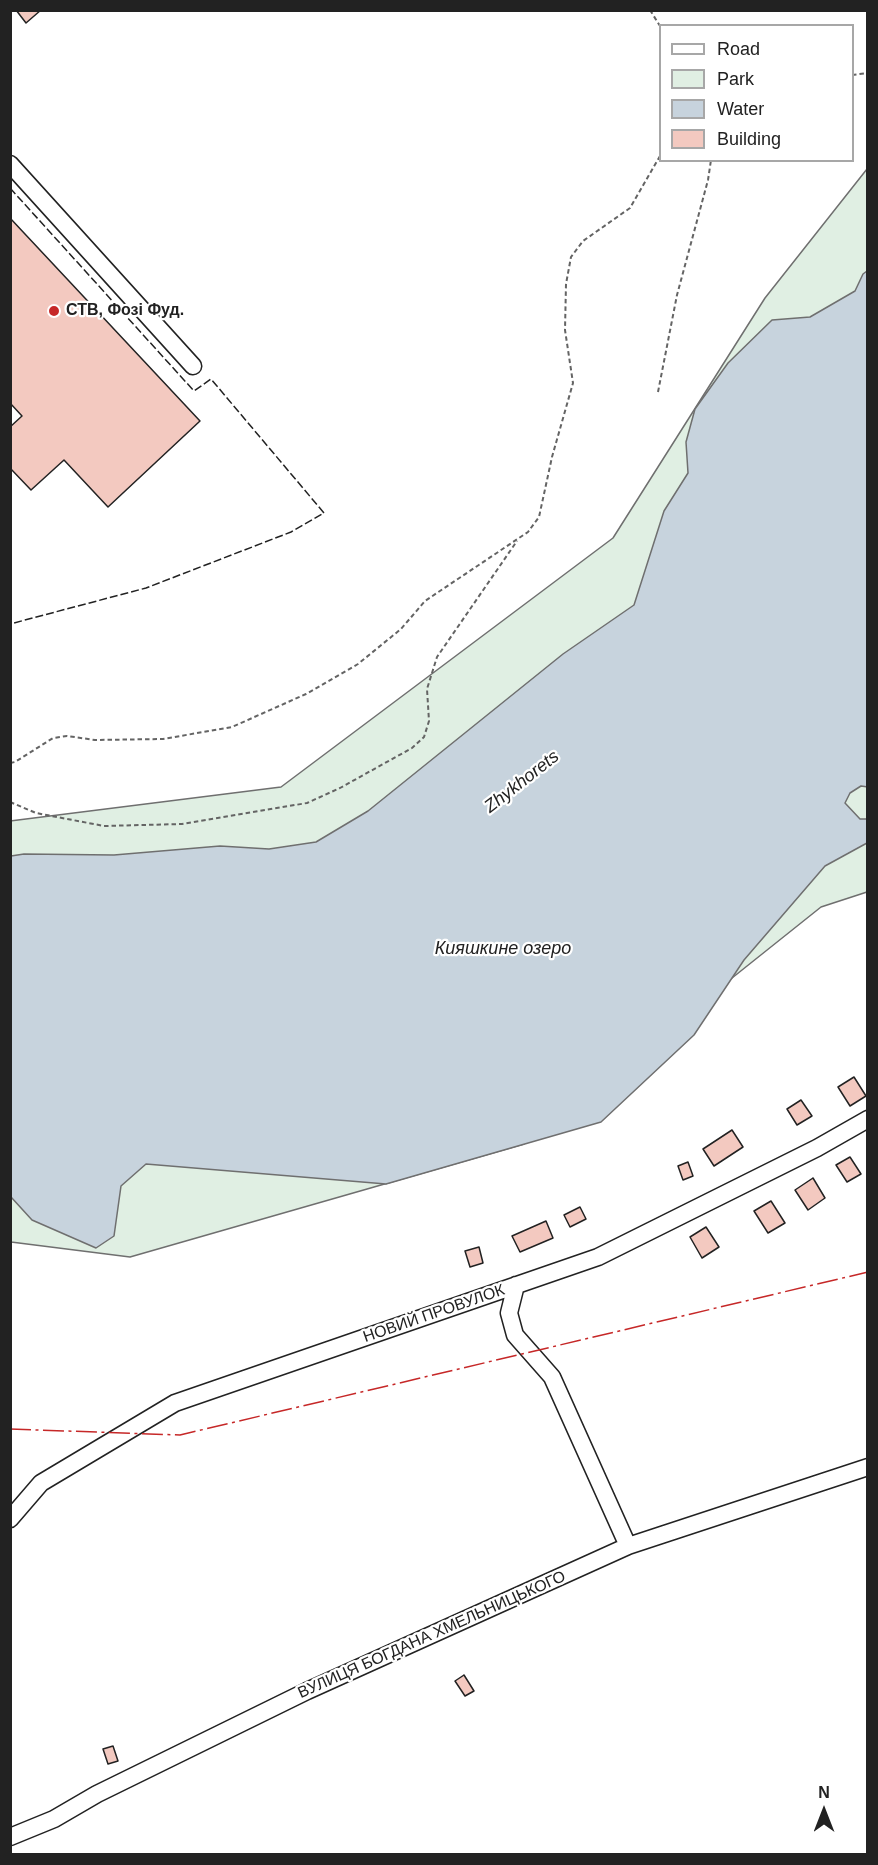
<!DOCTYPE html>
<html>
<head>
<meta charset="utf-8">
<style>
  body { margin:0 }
  #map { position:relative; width:878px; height:1865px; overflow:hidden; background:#fff; font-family:Arial,sans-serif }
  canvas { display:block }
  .frame { position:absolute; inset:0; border:12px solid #222; pointer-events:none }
  .legend { position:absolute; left:659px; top:24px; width:195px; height:138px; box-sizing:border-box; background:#fff; border:2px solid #a7a7a7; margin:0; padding:8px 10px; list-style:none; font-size:18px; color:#222 }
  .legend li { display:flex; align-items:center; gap:12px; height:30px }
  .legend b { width:30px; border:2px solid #a7a7a7 }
  .north { position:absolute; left:794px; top:1781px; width:60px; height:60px; -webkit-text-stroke:4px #fff; paint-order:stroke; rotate:0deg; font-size:16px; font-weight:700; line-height:24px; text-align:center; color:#222 }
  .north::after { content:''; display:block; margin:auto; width:21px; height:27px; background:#222; clip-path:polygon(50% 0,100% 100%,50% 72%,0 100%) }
</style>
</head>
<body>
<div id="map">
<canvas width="878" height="1865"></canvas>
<div class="frame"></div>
<ul class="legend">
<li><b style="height:8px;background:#fff"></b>Road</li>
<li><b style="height:16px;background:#e0efe3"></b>Park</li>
<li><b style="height:16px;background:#c7d3dd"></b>Water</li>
<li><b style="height:16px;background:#f3c9c0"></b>Building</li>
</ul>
<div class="north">N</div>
</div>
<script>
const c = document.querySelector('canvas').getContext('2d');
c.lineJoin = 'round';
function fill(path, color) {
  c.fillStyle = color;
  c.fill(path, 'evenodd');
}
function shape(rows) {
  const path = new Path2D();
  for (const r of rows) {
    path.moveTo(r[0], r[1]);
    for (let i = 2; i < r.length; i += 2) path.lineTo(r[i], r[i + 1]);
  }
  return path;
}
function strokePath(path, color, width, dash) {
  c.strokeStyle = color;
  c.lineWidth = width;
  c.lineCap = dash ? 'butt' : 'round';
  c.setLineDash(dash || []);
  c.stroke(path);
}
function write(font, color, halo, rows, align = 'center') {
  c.font = font + ' Arial,sans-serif';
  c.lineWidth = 4.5;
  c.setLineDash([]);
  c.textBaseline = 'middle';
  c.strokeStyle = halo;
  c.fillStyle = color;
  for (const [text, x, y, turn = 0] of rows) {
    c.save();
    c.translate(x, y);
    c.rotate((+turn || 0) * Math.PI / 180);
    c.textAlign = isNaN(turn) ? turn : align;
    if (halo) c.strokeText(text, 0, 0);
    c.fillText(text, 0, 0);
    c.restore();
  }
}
const green = shape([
  [867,169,867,892,821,907,524,1144,130,1257,11,1242,10,821,281,787,613,538,765,298,867,169]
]);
fill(green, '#e0efe3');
strokePath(green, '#6f6f6f', 1.5);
const water = shape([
  [867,271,868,787,861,786,850,793,845,803,860,819,867,819,867,843,825,866,744,960,694,1035,601,1122,386,1184,146,1164,121,1186,114,1236,96,1248,32,1220,11,1197,11,856,24,854,114,855,220,846,269,849,316,842,368,811,563,654,634,605,664,511,688,473,686,442,695,409,728,363,772,320,810,317,855,291,863,274,867,271]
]);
fill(water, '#c7d3dd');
strokePath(water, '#6f6f6f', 1.5);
const building = shape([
  [16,10,41,10,26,23,16,10],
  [10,218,200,421,108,507,64,460,31,490,10,468,10,427,22,416,10,403,10,218],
  [854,1077,866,1096,850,1106,838,1087,854,1077],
  [801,1100,812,1116,797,1125,787,1109,801,1100],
  [732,1130,743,1147,714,1166,703,1149,732,1130],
  [850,1157,861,1174,847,1182,836,1165,850,1157],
  [688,1162,693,1176,683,1180,678,1166,688,1162],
  [813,1178,825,1198,808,1210,795,1190,813,1178],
  [771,1201,785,1223,768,1233,754,1211,771,1201],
  [580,1207,586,1219,570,1227,564,1215,580,1207],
  [546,1221,553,1238,520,1252,512,1236,546,1221],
  [706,1227,719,1247,702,1258,690,1237,706,1227],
  [479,1247,483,1263,470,1267,465,1251,479,1247],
  [464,1675,474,1691,465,1696,455,1681,464,1675],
  [113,1746,118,1761,108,1764,103,1749,113,1746]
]);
fill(building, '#f3c9c0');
strokePath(building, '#222', 1.5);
const minor = shape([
  [10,164,193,366],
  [516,1285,509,1313,515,1335,552,1377,628,1546],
  [10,1519,41,1483,175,1403,598,1257,817,1148,868,1119],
  [10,1837,54,1819,97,1794,307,1691,628,1546,868,1467]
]);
strokePath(minor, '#222', 19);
strokePath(shape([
  [650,10,660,26],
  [852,75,868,73],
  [658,392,677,295,708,180,711,160],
  [10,763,15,762,53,738,67,736,95,740,163,739,232,727,306,694,358,664,401,629,425,601,528,532,539,517,552,457,573,383,565,330,566,284,571,257,583,241,630,208,660,156],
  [10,802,36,813,104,826,182,824,307,803,340,788,412,748,424,737,429,721,427,689,437,657,517,541]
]), '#646464', 2, [4.5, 3]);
strokePath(minor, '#fff', 16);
strokePath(shape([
  [10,188,194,391,211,379,324,513,291,532,146,588,10,624]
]), '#222', 1.5, [8, 3]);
strokePath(shape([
  [10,1429,180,1435,868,1272]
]), '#c62828', 1.5, [21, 4.5, 3, 4.5]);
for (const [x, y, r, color] of [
  [54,311,6,"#c62828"]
]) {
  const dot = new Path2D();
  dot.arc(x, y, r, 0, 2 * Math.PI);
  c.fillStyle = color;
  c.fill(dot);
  strokePath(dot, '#fff', 2);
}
write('bold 16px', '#222', '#fff', [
  ["СТВ, Фозі Фуд.",66,311]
], 'left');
write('16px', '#222', '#fff', [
  ["НОВИЙ ПРОВУЛОК",434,1314,-19],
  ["ВУЛИЦЯ БОГДАНА ХМЕЛЬНИЦЬКОГО",432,1635,-24]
]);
write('italic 18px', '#222', '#fff', [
  ["Zhykhorets",522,782,-38],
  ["Кияшкине озеро",503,949]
]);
</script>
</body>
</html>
